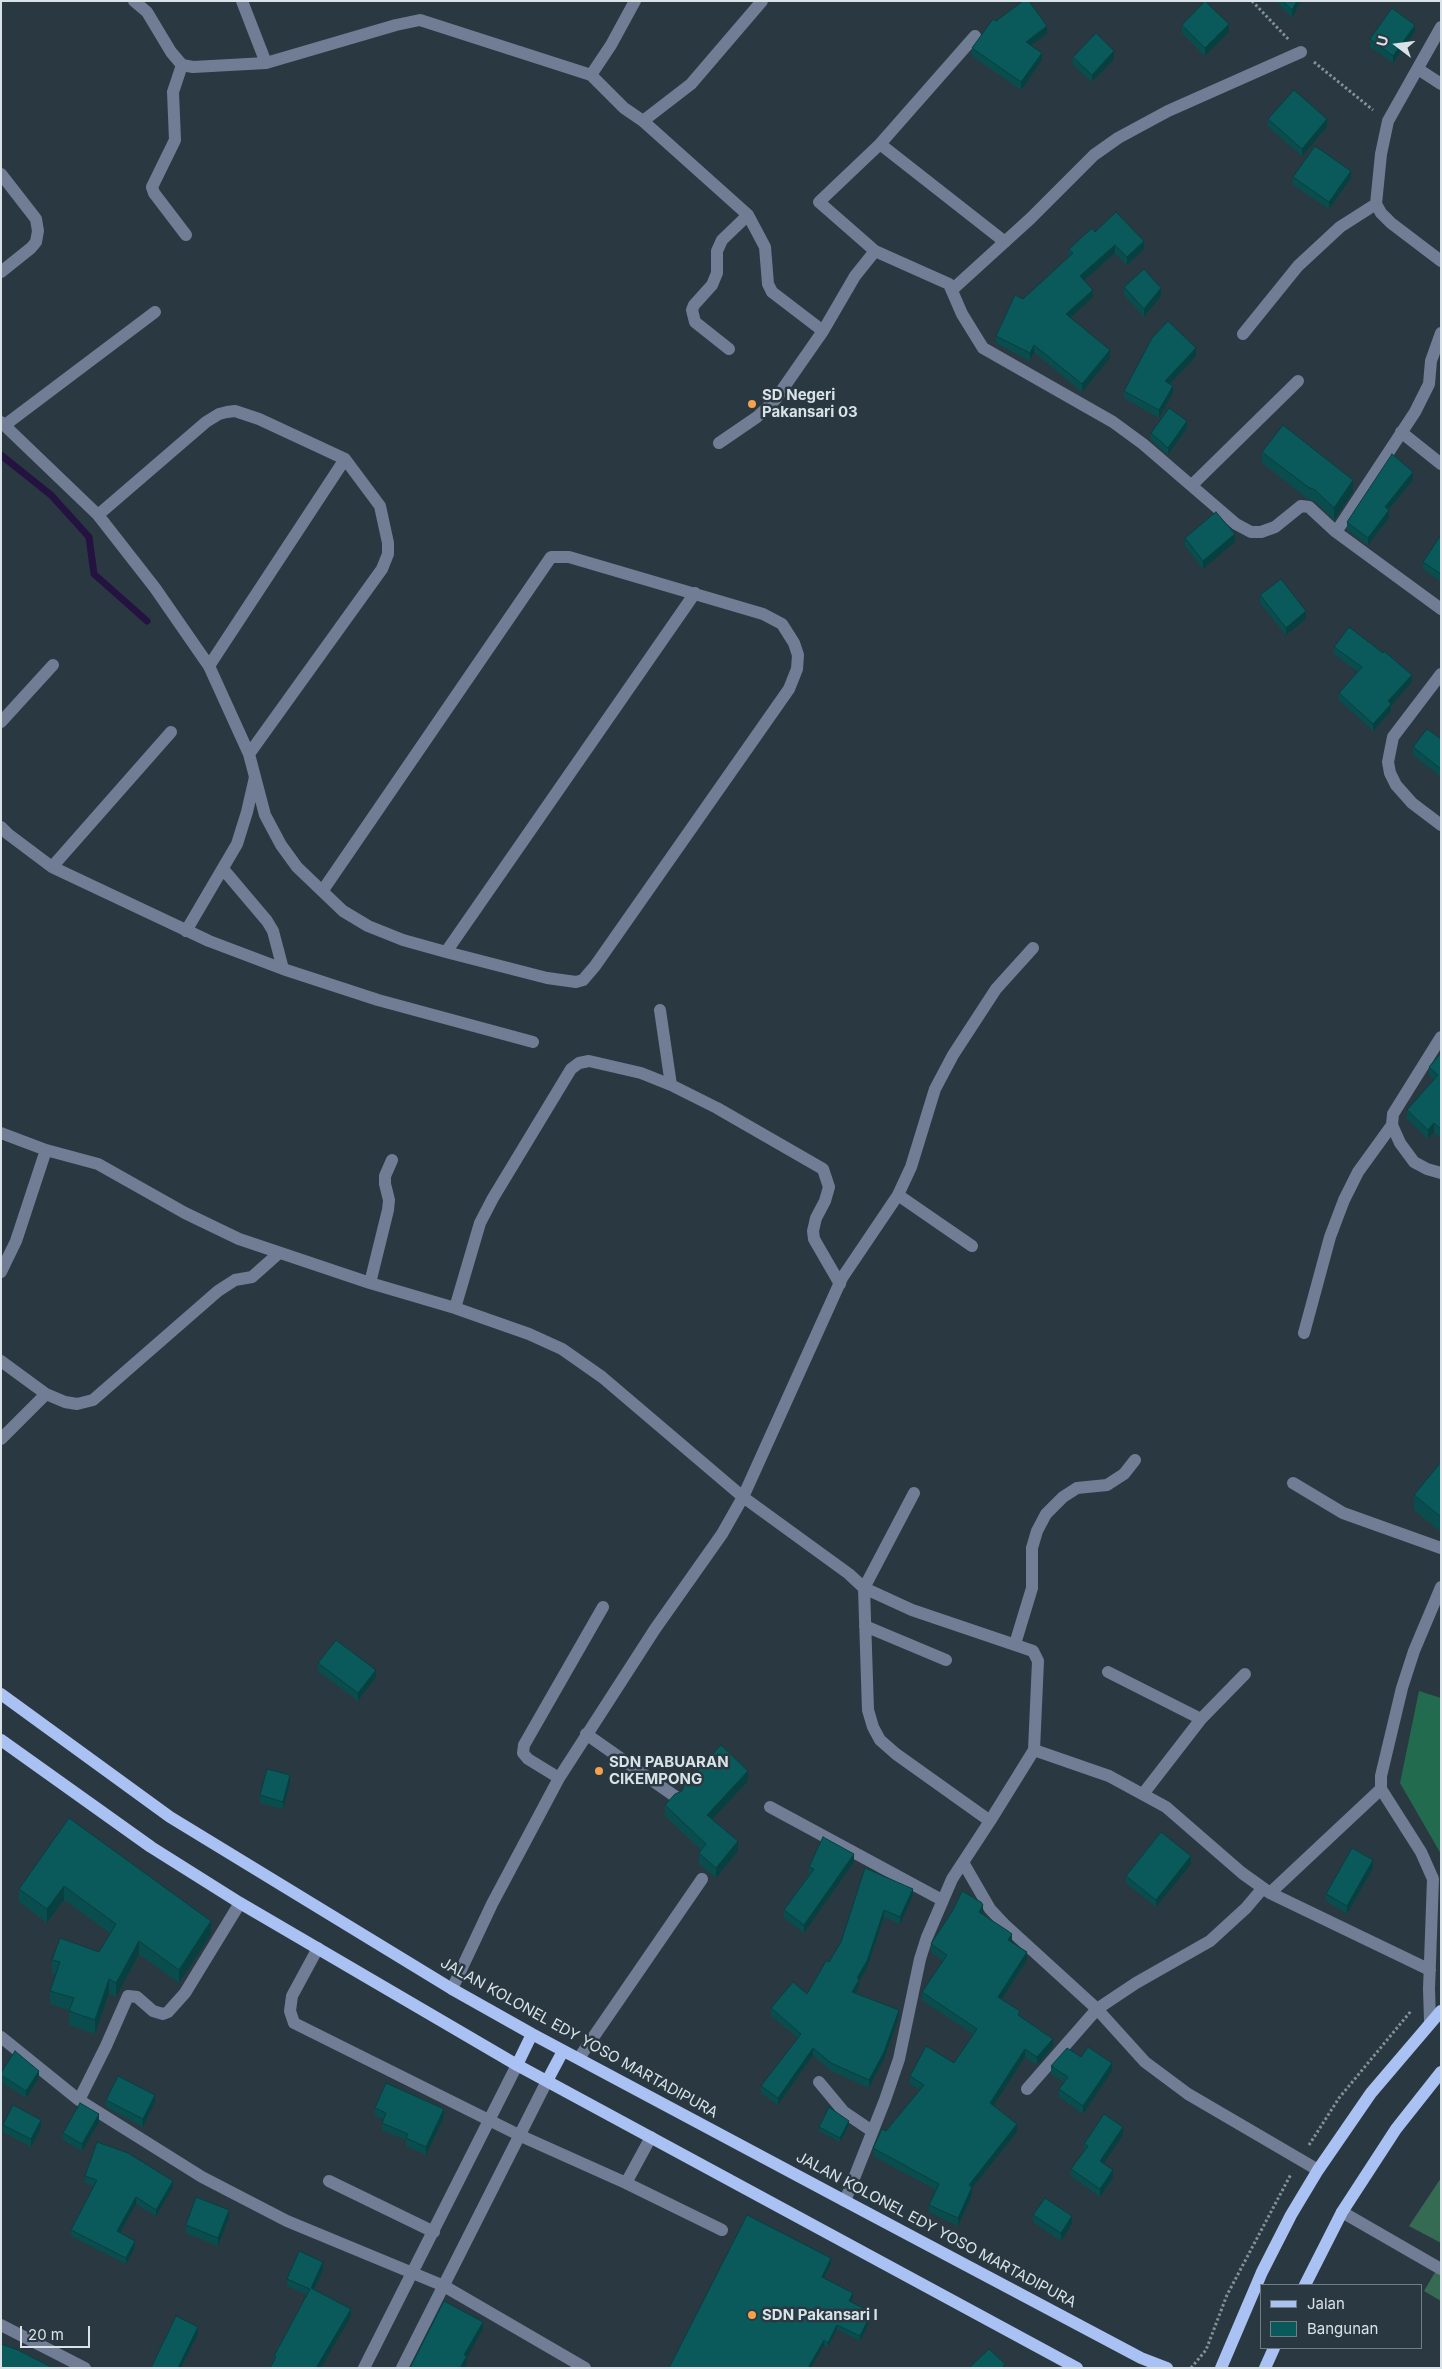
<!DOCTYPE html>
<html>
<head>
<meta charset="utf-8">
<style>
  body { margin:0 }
  #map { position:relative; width:1442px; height:2369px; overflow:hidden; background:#2a3941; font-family:Inter,sans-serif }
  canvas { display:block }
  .frame { position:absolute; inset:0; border:2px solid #d8e2e7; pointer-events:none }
  .legend { position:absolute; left:1260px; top:2284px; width:162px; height:65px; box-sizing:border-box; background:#2a3941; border:1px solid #707d83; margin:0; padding:6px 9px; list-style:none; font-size:15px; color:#d8e2e7 }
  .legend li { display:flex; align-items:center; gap:10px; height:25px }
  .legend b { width:25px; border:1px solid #707d83 }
  .north { position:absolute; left:1372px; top:20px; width:50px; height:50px; -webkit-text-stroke:4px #2a3941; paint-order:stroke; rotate:285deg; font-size:14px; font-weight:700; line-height:20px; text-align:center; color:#d8e2e7 }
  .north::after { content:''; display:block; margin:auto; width:18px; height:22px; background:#d8e2e7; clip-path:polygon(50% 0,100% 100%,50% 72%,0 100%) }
  .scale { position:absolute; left:20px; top:2326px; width:70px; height:22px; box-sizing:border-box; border:2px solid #d8e2e7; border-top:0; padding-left:6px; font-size:15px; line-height:18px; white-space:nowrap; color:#d8e2e7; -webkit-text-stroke:4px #2a3941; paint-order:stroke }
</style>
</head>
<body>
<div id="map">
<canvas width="1442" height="2369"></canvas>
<div class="frame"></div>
<ul class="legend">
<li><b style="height:6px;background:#aac2f3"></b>Jalan</li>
<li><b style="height:14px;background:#0b5a5b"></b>Bangunan</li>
</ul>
<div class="north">U</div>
<div class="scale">20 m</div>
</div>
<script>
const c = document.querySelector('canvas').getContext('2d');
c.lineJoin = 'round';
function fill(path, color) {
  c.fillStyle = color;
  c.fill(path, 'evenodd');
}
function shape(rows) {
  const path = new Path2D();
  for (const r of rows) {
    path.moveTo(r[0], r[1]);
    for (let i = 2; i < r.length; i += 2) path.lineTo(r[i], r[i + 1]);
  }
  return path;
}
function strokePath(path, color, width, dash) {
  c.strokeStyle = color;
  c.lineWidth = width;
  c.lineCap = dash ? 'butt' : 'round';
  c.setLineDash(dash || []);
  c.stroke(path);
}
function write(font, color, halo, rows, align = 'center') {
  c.font = font + ' Inter,sans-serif';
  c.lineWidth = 5;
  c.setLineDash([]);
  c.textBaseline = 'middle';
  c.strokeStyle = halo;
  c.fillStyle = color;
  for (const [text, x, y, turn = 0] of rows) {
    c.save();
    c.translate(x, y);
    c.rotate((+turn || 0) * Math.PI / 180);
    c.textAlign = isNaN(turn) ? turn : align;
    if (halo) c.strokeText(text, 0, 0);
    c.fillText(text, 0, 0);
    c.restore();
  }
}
fill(shape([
  [1441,2178,1441,2243,1409,2226],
  [1441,2262,1441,2301,1424,2291]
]), '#356a53');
fill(shape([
  [1419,1691,1441,1698,1441,1854,1400,1783]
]), '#226b4e');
strokePath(shape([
  [1,455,51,495,89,537,94,574,147,621]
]), '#241241', 7);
strokePath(shape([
  [1252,1,1289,40],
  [1314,62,1373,110],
  [1309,2145,1339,2098,1411,2011],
  [1191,2368,1206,2350,1227,2295,1291,2174]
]), '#849197', 3, [2.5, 2.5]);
strokePath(shape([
  [134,1,147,12,171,52,182,65,193,67,266,63,396,25,420,20,591,75],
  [242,1,266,63],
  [635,1,611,45,591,75,624,108,643,121,691,84,762,1],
  [1441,27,1388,121,1381,154,1376,204,1381,213,1391,223,1441,261],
  [975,36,880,144,819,202,875,251,949,284,962,314,983,348,1113,422,1143,444,1236,524,1251,532,1261,532,1275,527,1301,506,1309,507,1336,532,1441,609],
  [182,65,173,92,175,140,152,187,154,193,186,235],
  [1418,69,1441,84],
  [643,121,748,215,765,247,768,284,772,292,823,331],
  [880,144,1005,242],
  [1,174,36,219,38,231,36,242,31,248,1,272],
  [953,289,1031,218,1094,155,1118,138,1168,111,1301,52],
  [1243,334,1298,266,1340,227,1376,204],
  [729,349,695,322,692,310,694,305,712,285,717,273,717,251,722,240,748,215],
  [1,422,98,515,155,588,209,666,249,754,265,815,281,845,297,867,343,911,368,926,403,940,446,952,547,978,576,982,583,980,595,966,789,689,797,669,798,655,794,643,782,624,763,614,569,557,551,557,323,890],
  [5,425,155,312],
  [1401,432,1441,464],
  [719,443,757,417,775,400,823,331,855,276,875,251],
  [1192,485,1298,381],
  [98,515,206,422,219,414,227,412,235,411,259,419,345,459,380,506,388,543,388,554,382,569,249,754],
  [1336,532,1415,412,1429,384,1431,361,1441,333],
  [209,666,345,459],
  [1441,674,1393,737,1388,762,1390,773,1396,785,1412,803,1441,825],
  [1,722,53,665],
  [1,827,8,834,52,867,209,941,283,969,378,1000,533,1042],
  [52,867,171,732],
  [223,869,267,921,273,931,283,969],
  [186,931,237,844,247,812,255,777],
  [446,952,695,593],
  [660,1010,671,1085],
  [1441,1037,1393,1114,1392,1125,1400,1143,1414,1162,1427,1169,1441,1173],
  [1,1133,46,1150,98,1164,185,1213,239,1239,370,1283,455,1308,529,1334,562,1349,602,1377,743,1497,849,1574,864,1588,868,1710,873,1727,880,1740,896,1754,990,1821,952,1879,927,1937,920,1959,899,2059,885,2100,845,2201],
  [898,1195,972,1246],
  [1,1272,16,1241,46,1150],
  [370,1283,388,1210,389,1200,385,1184,385,1176,392,1160],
  [455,1308,480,1223,493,1198,571,1069,579,1063,589,1061,641,1073,671,1085,717,1108,823,1169,829,1187,825,1201,816,1218,813,1231,814,1239,840,1284],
  [1304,1333,1330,1237,1344,1200,1358,1172,1392,1125],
  [1,1361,46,1394,65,1402,77,1404,93,1400,218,1291,235,1280,252,1277,279,1253],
  [1,1439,46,1394],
  [1293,1483,1343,1513,1441,1548],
  [914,1493,864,1588,912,1610,1033,1651,1038,1661,1034,1750,1109,1776,1166,1807,1242,1873,1270,1893,1381,1789],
  [865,1626,946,1660],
  [1015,1644,1032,1588,1032,1548,1037,1531,1046,1514,1063,1497,1077,1488,1107,1485,1124,1474,1135,1460],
  [1108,1672,1201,1719],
  [586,1734,676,1797],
  [559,1778,528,1759,523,1753,524,1745,603,1607],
  [1143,1794,1201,1719,1245,1674],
  [770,1807,942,1900],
  [990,1821,1034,1750],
  [964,1864,990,1909,1006,1926,1097,2009,1145,2062,1188,2094,1318,2170],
  [1270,1893,1430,1970],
  [318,1948,292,1996,290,2011,294,2023,521,2136,626,2183,722,2230],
  [452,1989,492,1904,559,1778,655,1629,722,1534,743,1497,842,1278,898,1195,911,1167,935,1089,953,1055,996,989,1033,948],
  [1430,2021,1429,1989,1433,1879,1421,1852,1381,1789,1381,1776,1402,1688,1414,1651,1441,1587],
  [1,2037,79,2100,202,2177,287,2221,444,2286,585,2368],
  [579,2058,702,1879],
  [819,2082,844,2112,872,2131],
  [1027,2089,1097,2009,1136,1983,1210,1941,1246,1908,1263,1888],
  [79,2100,106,2046,128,1996,137,1997,153,2011,163,2014,168,2012,185,1993,240,1903],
  [329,2181,434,2232],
  [626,2183,651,2137],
  [1342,2212,1441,2269],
  [1,2325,85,2368],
  [364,2368,517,2065],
  [402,2368,547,2081]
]), '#717d95', 12);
strokePath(shape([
  [1,1694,170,1817,452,1989,532,2034,845,2201,1141,2358,1167,2368],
  [1,1740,151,1847,240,1903,517,2065,1077,2368],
  [517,2065,532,2034],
  [547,2081,563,2051],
  [1305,2285,1342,2212,1396,2129,1441,2072],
  [1221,2368,1262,2272,1291,2215,1318,2170,1371,2093,1441,2011],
  [1265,2368,1274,2348]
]), '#aac2f3', 12);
fill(shape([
  [1276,1,1301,1,1292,18],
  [996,21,1047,34,1031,45,1042,60,1021,90,972,56,972,48],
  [1182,25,1229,32,1205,56,1182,33],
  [1415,32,1393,63,1370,47,1370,39],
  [1073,57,1114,59,1092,82,1073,65],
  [1268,119,1327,127,1302,156,1268,127],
  [1293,177,1351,178,1329,209,1293,185],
  [1095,232,1144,249,1127,265,1115,253,1084,280,1093,297,1070,318,1110,358,1082,392,1034,352,1030,361,996,343,996,336,1023,299,1069,257,1069,249],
  [1124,287,1161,296,1144,317,1124,295],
  [1196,356,1170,384,1173,393,1159,418,1124,398,1124,391],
  [1187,428,1168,455,1151,440,1151,433],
  [1262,452,1353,492,1334,520,1315,501,1308,499,1262,463],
  [1413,480,1389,510,1389,518,1368,545,1347,530,1347,522],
  [1441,535,1441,582,1423,569,1423,562],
  [1185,538,1235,542,1203,569,1185,546],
  [1260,595,1306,619,1286,635,1260,603],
  [1334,647,1412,682,1391,706,1391,711,1373,731,1339,700,1339,693,1358,672,1334,654],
  [1441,739,1441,777,1413,755,1413,747],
  [1441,1053,1441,1139,1434,1132,1428,1139,1407,1119,1407,1110,1434,1080,1429,1076,1429,1067],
  [1441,1462,1441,1532,1414,1510,1414,1495],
  [318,1663,376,1677,358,1701,318,1671],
  [748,1781,712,1819,738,1851,716,1878,699,1864,699,1853,701,1850,665,1816,665,1805],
  [290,1783,283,1809,260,1803,260,1795],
  [69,1818,211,1934,179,1983,139,1954,116,1997,109,1993,95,2034,69,2025,69,2010,50,2004,50,1991,56,1974,52,1973,52,1960,99,1952,110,1933,64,1900,47,1923,19,1902,19,1889],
  [854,1862,804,1933,784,1918,784,1910,809,1874,809,1867],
  [1191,1864,1156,1907,1126,1883,1126,1876],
  [865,1868,913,1896,900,1924,884,1917,867,1968,859,1982,859,1987,855,1993,899,2017,884,2059,869,2088,831,2071,813,2055,778,2105,761,2093,761,2086,798,2038,771,2016,771,2008,807,1994,829,1962,841,1942],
  [1373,1868,1347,1914,1326,1901,1326,1894],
  [983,1913,982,1914,1011,1942,1027,1960,1002,1999,1053,2046,1037,2065,1025,2057,993,2105,1017,2132,972,2188,972,2195,958,2226,929,2212,929,2205,936,2190,873,2156,873,2148,920,2090,910,2084,910,2076,954,2063,973,2034,922,2000,922,1992,943,1961,931,1952,931,1944],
  [1081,2057,1112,2071,1083,2114,1059,2097,1059,2089,1064,2082,1051,2074,1051,2066],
  [1,2073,39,2078,26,2098,1,2082],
  [106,2100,155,2102,143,2127,106,2107],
  [375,2108,444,2117,426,2155,406,2146,406,2140,382,2130,382,2123,384,2119,375,2116],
  [99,2122,82,2151,63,2140,63,2133],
  [3,2125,41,2128,31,2147,3,2132],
  [849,2125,840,2142,819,2131,819,2127],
  [1123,2135,1103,2163,1113,2178,1100,2197,1071,2176,1071,2169,1084,2151,1084,2144],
  [85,2176,173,2187,156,2216,136,2204,120,2233,135,2247,126,2264,71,2236,71,2230,94,2186,85,2183],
  [1033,2215,1072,2224,1061,2241,1033,2222],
  [229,2217,218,2246,186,2233,186,2225],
  [831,2263,824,2278,853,2297,851,2302,872,2317,860,2341,837,2329,828,2347,824,2345,811,2368,669,2368],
  [323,2270,314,2289,351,2316,274,2360,274,2356,307,2295,287,2286,287,2279]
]), '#094d4e');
fill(shape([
  [1297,1,1301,1,1292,18,1292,10],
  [1229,24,1229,32,1205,56,1205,48],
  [1415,25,1415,32,1393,63,1393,56],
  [1047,26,1047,34,1026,49,1026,42],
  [1114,51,1114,59,1092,82,1092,75],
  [1042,53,1042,60,1021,90,1021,82],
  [1327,119,1327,127,1302,156,1302,149],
  [1351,171,1351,178,1329,209,1329,202],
  [1144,241,1144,249,1127,265,1127,257],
  [1115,245,1115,253,1080,284,1080,276],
  [1161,288,1161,296,1144,317,1144,309],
  [1093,290,1093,297,1066,322,1066,314],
  [1034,345,1034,352,1030,361,1030,353],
  [1196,348,1196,356,1165,389,1165,381],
  [1110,350,1110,358,1082,392,1082,384],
  [1173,386,1173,393,1159,418,1159,410],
  [1187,421,1187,428,1168,455,1168,448],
  [1413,472,1413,480,1385,514,1385,507],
  [1353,480,1353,492,1334,520,1334,508],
  [1389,510,1389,518,1368,545,1368,538],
  [1235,534,1235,542,1203,569,1203,561],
  [1306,611,1306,619,1286,635,1286,628],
  [1412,675,1412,682,1391,706,1391,711,1373,731,1373,724,1388,701],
  [1434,1123,1434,1132,1428,1139,1428,1130],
  [376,1670,376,1677,358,1701,358,1693],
  [748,1771,748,1781,707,1825,707,1815],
  [290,1775,290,1783,283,1809,283,1802],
  [738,1841,738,1851,716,1878,716,1868],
  [854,1854,854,1862,804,1933,804,1925],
  [1191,1856,1191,1864,1156,1907,1156,1900],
  [1373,1860,1373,1868,1347,1914,1347,1906],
  [64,1886,64,1900,47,1923,47,1909],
  [913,1889,913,1896,900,1924,900,1917],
  [983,1905,983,1913,979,1920,979,1912],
  [884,1910,884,1917,867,1968,859,1982,859,1987,852,1999,852,1992,857,1978],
  [211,1921,211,1934,179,1983,179,1970],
  [1012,1934,1012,1942,1008,1940],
  [139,1941,139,1954,116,1997,116,1983],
  [1027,1952,1027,1960,998,2005,998,1997],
  [109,1979,109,1993,95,2034,95,2020],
  [899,2010,899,2017,884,2059,869,2088,869,2080],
  [1053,2039,1053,2046,1037,2065,1037,2057],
  [813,2048,813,2055,778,2105,778,2098],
  [1025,2049,1025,2057,990,2111,990,2103],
  [1112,2063,1112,2071,1083,2114,1083,2106],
  [39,2071,39,2078,26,2098,26,2091],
  [155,2095,155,2102,143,2127,143,2119],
  [444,2109,444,2117,426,2155,426,2147],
  [99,2114,99,2122,82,2151,82,2144],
  [41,2120,41,2128,31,2147,31,2139],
  [849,2121,849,2125,840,2142,840,2138],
  [1017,2124,1017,2132,972,2188,972,2195,958,2226,958,2218,969,2185],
  [1123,2127,1123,2135,1100,2169,1100,2161],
  [1113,2170,1113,2178,1100,2197,1100,2189],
  [173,2181,173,2187,156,2216,156,2210],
  [136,2197,136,2204,117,2238,117,2231],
  [229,2210,229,2217,218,2246,218,2238],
  [1072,2216,1072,2224,1061,2241,1061,2233],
  [135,2241,135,2247,126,2264,126,2258],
  [831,2258,831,2263,822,2282,822,2277],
  [323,2262,323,2270,311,2296,311,2288],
  [853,2293,853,2297,849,2306,849,2301],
  [351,2309,351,2316,321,2368,316,2368],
  [872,2312,872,2317,860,2341,860,2336],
  [483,2322,483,2329,467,2358,467,2363,464,2368,460,2368,464,2355],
  [837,2325,837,2329,828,2347,828,2343],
  [198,2327,198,2334,181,2368,178,2368],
  [824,2340,824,2345,811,2368,808,2368]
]), '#083f40');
const building = shape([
  [1023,1,1029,1,1047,26,1026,42,1042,53,1021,82,972,48,993,19,996,21,1023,1],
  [1205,1,1229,24,1205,48,1182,25,1205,1],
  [1283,1,1297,1,1292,10,1283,1],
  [1392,8,1415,25,1393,56,1370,39,1392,8],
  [1096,33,1114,51,1092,75,1073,57,1096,33],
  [1294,90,1327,119,1302,149,1268,119,1294,90],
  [1315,146,1351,171,1329,202,1293,177,1315,146],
  [1116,212,1144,241,1127,257,1115,245,1080,276,1093,290,1066,314,1110,350,1082,384,1034,345,1030,353,996,336,1015,295,1023,299,1073,253,1069,249,1092,228,1095,232,1116,212],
  [1144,269,1161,288,1144,309,1124,287,1144,269],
  [1168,321,1196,348,1165,381,1173,386,1159,410,1124,391,1152,338,1168,321],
  [1169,408,1187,421,1168,448,1151,433,1169,408],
  [1283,425,1353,480,1334,508,1315,490,1308,487,1262,452,1283,425],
  [1392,454,1413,472,1385,507,1389,510,1368,538,1347,522,1392,454],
  [1216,512,1235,534,1203,561,1185,538,1216,512],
  [1441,535,1441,574,1423,562,1441,535],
  [1281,579,1306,611,1286,628,1260,595,1281,579],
  [1349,627,1383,653,1384,651,1412,675,1388,701,1391,704,1373,724,1339,693,1362,667,1334,647,1349,627],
  [1427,729,1441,739,1441,769,1413,747,1427,729],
  [1441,1053,1441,1129,1434,1123,1428,1130,1407,1110,1438,1075,1429,1067,1441,1053],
  [1441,1462,1441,1517,1414,1495,1441,1462],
  [336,1640,376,1670,358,1693,318,1663,336,1640],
  [721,1745,748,1771,707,1815,738,1841,716,1868,699,1853,706,1844,665,1805,675,1794,682,1791,684,1785,721,1745],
  [267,1769,290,1775,283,1802,260,1795,267,1769],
  [69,1818,211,1921,179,1970,139,1941,116,1983,109,1979,95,2020,69,2011,74,1998,50,1991,60,1962,52,1960,60,1938,99,1952,116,1924,64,1886,47,1909,19,1889,69,1818],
  [1161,1832,1191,1856,1156,1900,1126,1876,1161,1832],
  [823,1837,854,1854,804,1925,784,1910,814,1869,809,1867,823,1837],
  [1352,1848,1373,1860,1347,1906,1326,1894,1352,1848],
  [865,1868,913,1889,900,1917,884,1910,867,1961,857,1978,859,1980,852,1992,899,2010,884,2052,869,2080,831,2063,813,2048,778,2098,761,2086,801,2034,771,2008,793,1982,807,1994,826,1961,829,1962,841,1942,865,1868],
  [962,1891,981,1902,983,1905,979,1912,1008,1931,1012,1934,1008,1940,1027,1952,998,1997,1020,2011,1018,2015,1053,2039,1037,2057,1025,2049,990,2103,1017,2124,969,2185,972,2187,958,2218,929,2205,939,2184,873,2148,882,2129,886,2131,924,2085,910,2076,926,2046,954,2063,977,2029,922,1992,947,1955,931,1944,932,1942,953,1910,962,1891],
  [1088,2047,1112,2063,1083,2106,1059,2089,1068,2077,1051,2066,1067,2048,1081,2057,1088,2047],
  [15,2051,39,2071,26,2091,1,2075,1,2073,15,2051],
  [118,2076,155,2095,143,2119,106,2100,118,2076],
  [386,2083,444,2109,426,2147,406,2138,408,2134,382,2123,386,2113,375,2108,386,2083],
  [80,2103,99,2114,82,2144,63,2133,80,2103],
  [13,2105,41,2120,31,2139,3,2125,13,2105],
  [829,2107,849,2121,840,2138,819,2127,829,2107],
  [1104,2114,1123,2127,1100,2161,1113,2170,1100,2189,1071,2169,1088,2146,1084,2144,1104,2114],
  [97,2142,128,2153,173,2181,156,2210,136,2197,117,2231,135,2241,126,2258,71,2230,97,2180,85,2176,97,2142],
  [196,2197,229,2210,218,2238,186,2225,196,2197],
  [1045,2198,1072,2216,1061,2233,1033,2215,1045,2198],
  [747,2215,831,2258,822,2277,853,2293,849,2301,872,2312,860,2336,837,2325,828,2343,824,2340,808,2368,669,2368,747,2215],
  [299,2251,323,2262,311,2288,351,2309,316,2368,270,2368,276,2357,274,2356,310,2289,287,2279,299,2251],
  [444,2301,483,2322,464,2355,467,2356,460,2368,410,2368,444,2301],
  [176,2316,198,2327,178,2368,151,2368,176,2316],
  [1,2344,18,2350,53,2368,1,2368,1,2344],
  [989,2349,1005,2364,1002,2368,971,2368,970,2367,989,2349]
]);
fill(building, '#0b5a5b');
strokePath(building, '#083f40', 1);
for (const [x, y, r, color] of [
  [752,404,5,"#f8a14a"],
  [599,1771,5,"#f8a14a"],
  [752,2315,5,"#f8a14a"]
]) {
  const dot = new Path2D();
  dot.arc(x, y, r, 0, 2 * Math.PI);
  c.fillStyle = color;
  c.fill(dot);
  strokePath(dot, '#2a3941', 2);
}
write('bold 15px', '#d8e2e7', '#2a3941', [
  ["SD Negeri",762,395],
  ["Pakansari 03",762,412],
  ["SDN PABUARAN",609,1762],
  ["CIKEMPONG",609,1779],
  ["SDN Pakansari I",762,2315]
], 'left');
write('15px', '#d8e2e7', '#2a3941', [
  ["JALAN KOLONEL EDY YOSO MARTADIPURA",579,2038,29],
  ["JALAN KOLONEL EDY YOSO MARTADIPURA",936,2230,28]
]);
</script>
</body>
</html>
